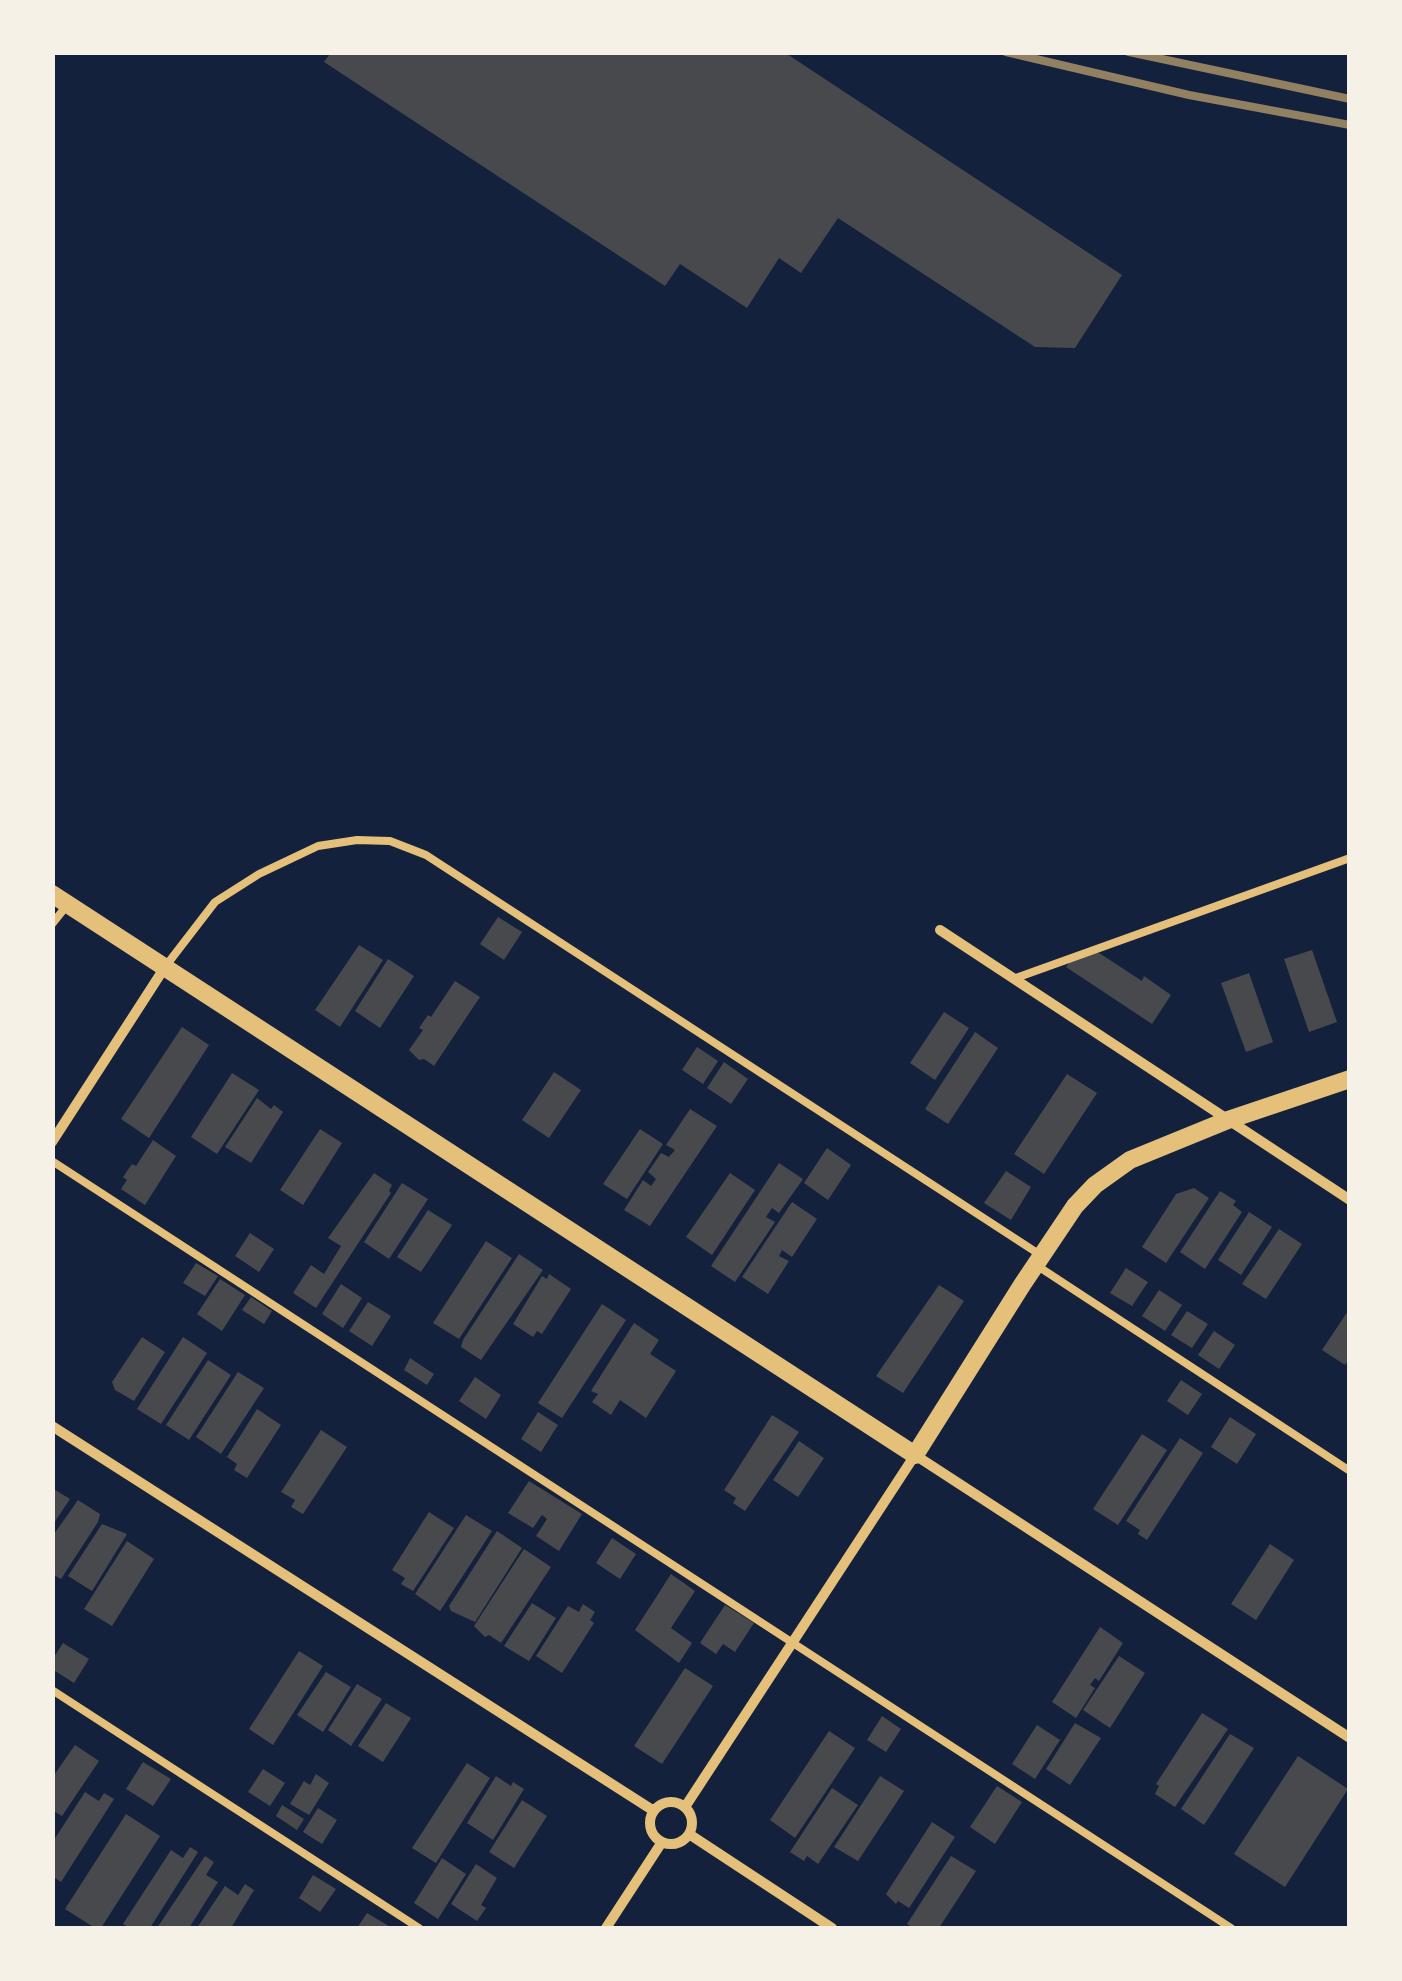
<!DOCTYPE html>
<html>
<head>
<meta charset="utf-8">
<style>
  body { margin:0 }
  #map { position:relative; width:1402px; height:1981px; overflow:hidden; background:#14213d; font-family:Inter,sans-serif }
  canvas { display:block }
  .frame { position:absolute; inset:0; border:55px solid #f6f1e7; pointer-events:none }
</style>
</head>
<body>
<div id="map">
<canvas width="1402" height="1981"></canvas>
<div class="frame"></div>
</div>
<script>
const c = document.querySelector('canvas').getContext('2d');
c.lineJoin = 'round';
function fill(path, color) {
  c.fillStyle = color;
  c.fill(path, 'evenodd');
}
function shape(rows) {
  const path = new Path2D();
  for (const r of rows) {
    if (r.length === 3) {
      path.moveTo(r[0] + r[2], r[1]);
      path.arc(r[0], r[1], r[2], 0, 2 * Math.PI);
      continue;
    }
    path.moveTo(r[0], r[1]);
    for (let i = 2; i < r.length; i += 2) path.lineTo(r[i], r[i + 1]);
  }
  return path;
}
function strokePath(path, color, width, dash) {
  c.strokeStyle = color;
  c.lineWidth = width;
  c.lineCap = dash ? 'butt' : 'round';
  c.setLineDash(dash || []);
  c.stroke(path);
}
fill(shape([
  [322,52,784,52,1122,275,1075,348,1035,347,838,218,801,273,779,258,747,308,680,264,665,286,324,62,329,55],
  [498,917,522,932,504,960,480,944],
  [359,945,383,960,340,1027,315,1010],
  [1312,950,1337,1022,1309,1032,1284,959],
  [1096,951,1142,981,1144,976,1171,995,1152,1024,1066,967,1071,960],
  [388,959,414,976,380,1028,355,1011],
  [1249,973,1273,1042,1246,1052,1221,983],
  [455,981,480,997,434,1066,424,1059,419,1060,409,1050,423,1030,419,1028,428,1015,431,1017],
  [944,1012,969,1028,935,1080,910,1063],
  [182,1027,209,1045,149,1138,121,1119],
  [975,1032,998,1048,948,1124,925,1109],
  [697,1047,718,1061,703,1084,682,1070],
  [724,1062,748,1079,731,1104,707,1088],
  [554,1072,581,1090,549,1138,522,1120],
  [232,1073,259,1090,217,1154,191,1137],
  [1067,1074,1097,1093,1044,1174,1014,1154],
  [257,1098,271,1109,274,1105,283,1112,251,1163,225,1147],
  [690,1109,717,1126,650,1226,624,1210,643,1180,651,1186,656,1179,648,1172,661,1153,669,1157,675,1150,666,1145],
  [320,1129,342,1143,303,1205,280,1190],
  [640,1129,663,1144,627,1199,603,1184],
  [153,1140,176,1156,145,1205,121,1189,127,1180,123,1177,132,1164,136,1166],
  [827,1148,851,1165,828,1200,804,1183],
  [779,1163,803,1179,779,1213,772,1208,766,1217,775,1222,735,1282,711,1266],
  [1006,1171,1031,1187,1011,1220,984,1203],
  [374,1173,392,1185,389,1191,391,1193,316,1308,293,1293,311,1265,324,1274,341,1246,328,1238],
  [730,1173,755,1190,712,1255,686,1237],
  [402,1183,428,1199,389,1259,364,1242],
  [1194,1188,1209,1198,1166,1263,1142,1247,1176,1194],
  [1220,1191,1236,1201,1233,1205,1242,1212,1205,1269,1180,1252],
  [792,1202,817,1219,792,1257,782,1250,779,1256,789,1261,768,1294,742,1277],
  [428,1210,452,1225,421,1272,397,1257],
  [1249,1212,1272,1227,1241,1275,1218,1260],
  [1279,1229,1302,1244,1266,1299,1242,1284],
  [250,1233,274,1249,259,1272,235,1256],
  [486,1241,512,1258,459,1339,433,1323],
  [519,1254,543,1270,481,1360,461,1347,463,1340],
  [196,1263,218,1276,205,1296,183,1283],
  [1126,1268,1148,1282,1132,1306,1110,1293],
  [549,1274,571,1289,542,1334,537,1331,533,1337,513,1324,542,1276,547,1279],
  [220,1279,245,1295,222,1331,197,1314],
  [341,1284,362,1298,343,1328,322,1314],
  [939,1285,964,1301,903,1393,876,1376],
  [1159,1290,1182,1305,1165,1331,1142,1316],
  [251,1297,272,1311,264,1324,242,1310],
  [368,1302,391,1316,372,1346,349,1331],
  [602,1304,626,1320,562,1418,538,1403],
  [1350,1308,1350,1358,1345,1365,1322,1350],
  [1187,1311,1208,1324,1192,1348,1171,1335],
  [634,1323,659,1340,650,1354,676,1371,646,1418,620,1400,611,1415,592,1402,598,1394,591,1391],
  [1214,1331,1235,1345,1219,1369,1198,1355],
  [142,1337,165,1352,134,1401,115,1390,112,1382],
  [183,1337,207,1353,161,1424,137,1409],
  [410,1358,434,1374,427,1385,404,1370],
  [208,1360,231,1375,189,1440,166,1425],
  [238,1372,264,1388,221,1454,196,1437],
  [475,1377,501,1395,486,1419,459,1401],
  [1181,1380,1202,1394,1188,1415,1167,1401],
  [257,1409,281,1425,247,1478,234,1470,237,1464,227,1457],
  [538,1412,558,1425,541,1452,521,1439],
  [772,1415,799,1432,745,1511,733,1503,736,1498,724,1490],
  [1230,1417,1256,1434,1237,1464,1211,1447],
  [321,1430,347,1447,303,1514,291,1507,295,1500,281,1492],
  [1142,1434,1167,1450,1118,1525,1093,1509],
  [1180,1438,1203,1453,1147,1540,1138,1534,1140,1530,1126,1521],
  [799,1441,824,1458,798,1497,773,1480],
  [529,1481,582,1514,559,1551,536,1536,547,1519,542,1515,533,1528,508,1513],
  [52,1488,70,1499,52,1526],
  [78,1500,100,1514,98,1522,61,1579,52,1574,52,1537],
  [429,1512,454,1528,413,1591,401,1584,405,1578,392,1570],
  [466,1515,492,1531,440,1611,415,1594],
  [102,1524,127,1534,92,1591,68,1576],
  [497,1531,522,1548,475,1622,451,1611,449,1606],
  [612,1538,636,1554,620,1579,596,1563],
  [127,1541,154,1559,112,1626,84,1609],
  [1270,1544,1294,1560,1256,1620,1231,1604],
  [524,1549,551,1567,501,1643,489,1635,485,1637,474,1626],
  [671,1574,695,1591,671,1628,692,1643,679,1663,635,1630],
  [532,1603,556,1618,529,1661,504,1646],
  [583,1604,595,1612,590,1620,594,1623,562,1673,536,1656,568,1606,579,1612],
  [725,1605,754,1623,735,1652,723,1644,716,1654,700,1643],
  [1100,1627,1123,1643,1099,1681,1095,1678,1090,1685,1095,1688,1076,1718,1052,1702],
  [63,1643,89,1659,74,1683,52,1669,52,1660],
  [299,1651,323,1666,273,1745,249,1729],
  [1119,1656,1145,1673,1110,1728,1083,1710],
  [685,1668,713,1686,662,1764,634,1746],
  [326,1672,351,1687,323,1732,297,1715],
  [357,1684,382,1699,351,1746,328,1730],
  [386,1703,411,1718,383,1762,358,1746],
  [1202,1713,1228,1729,1175,1807,1155,1794,1159,1786,1156,1784],
  [882,1716,901,1729,886,1752,867,1740],
  [1075,1723,1101,1738,1070,1785,1046,1769],
  [1037,1725,1060,1740,1035,1779,1012,1764],
  [829,1731,855,1748,795,1838,770,1820],
  [1230,1734,1254,1748,1204,1825,1181,1809],
  [75,1745,99,1761,62,1816,52,1810,52,1778],
  [1298,1756,1348,1789,1285,1887,1234,1854],
  [143,1762,171,1779,153,1806,126,1789],
  [467,1763,490,1778,436,1863,412,1848],
  [263,1769,285,1783,270,1806,248,1792],
  [316,1774,329,1783,309,1815,290,1804,304,1781,310,1785],
  [496,1776,511,1786,513,1782,524,1789,493,1840,467,1823],
  [880,1776,904,1791,858,1861,834,1847],
  [997,1786,1022,1802,995,1844,970,1827],
  [832,1788,858,1805,818,1864,807,1856,804,1861,790,1852],
  [85,1792,99,1801,104,1793,114,1799,61,1882,52,1876,52,1843],
  [522,1800,547,1816,514,1868,489,1852],
  [282,1805,304,1819,297,1830,276,1816],
  [318,1808,337,1820,322,1844,303,1832],
  [126,1814,160,1836,101,1928,95,1928,65,1909],
  [932,1822,955,1837,909,1908,898,1901,896,1904,886,1894],
  [190,1847,198,1852,150,1928,130,1928,123,1924,171,1850,183,1858],
  [205,1856,214,1862,206,1875,218,1882,189,1928,157,1928],
  [951,1856,976,1871,939,1928,913,1928,907,1924],
  [442,1858,466,1874,438,1919,414,1903],
  [476,1864,497,1878,481,1905,486,1908,477,1921,451,1904],
  [313,1875,336,1889,320,1912,299,1898],
  [245,1884,254,1890,231,1928,197,1928,225,1886,238,1895],
  [367,1913,392,1928,357,1928]
]), '#48494c');
strokePath(shape([
  [52,924,68,904],
  [165,967,215,902,259,874,318,846,357,840,390,841,426,855,1042,1256],
  [1013,979,1350,858],
  [52,1161,1231,1928],
  [1036,1265,1350,1471],
  [52,1690,419,1928]
]), '#e5c07b', 8);
strokePath(shape([
  [940,930,1350,1200],
  [52,1142,165,967],
  [52,1426,654,1811],
  [671,1823,21],
  [685,1807,915,1455,1350,1738],
  [689,1834,832,1928],
  [606,1928,662,1842]
]), '#e5c07b', 10);
strokePath(shape([
  [52,894,915,1455,1022,1285,1075,1206,1095,1185,1130,1160,1228,1120,1350,1079]
]), '#e5c07b', 18);
strokePath(shape([
  [1006,52,1189,95,1350,125],
  [1129,52,1350,99]
]), '#918062', 8);
</script>
</body>
</html>
